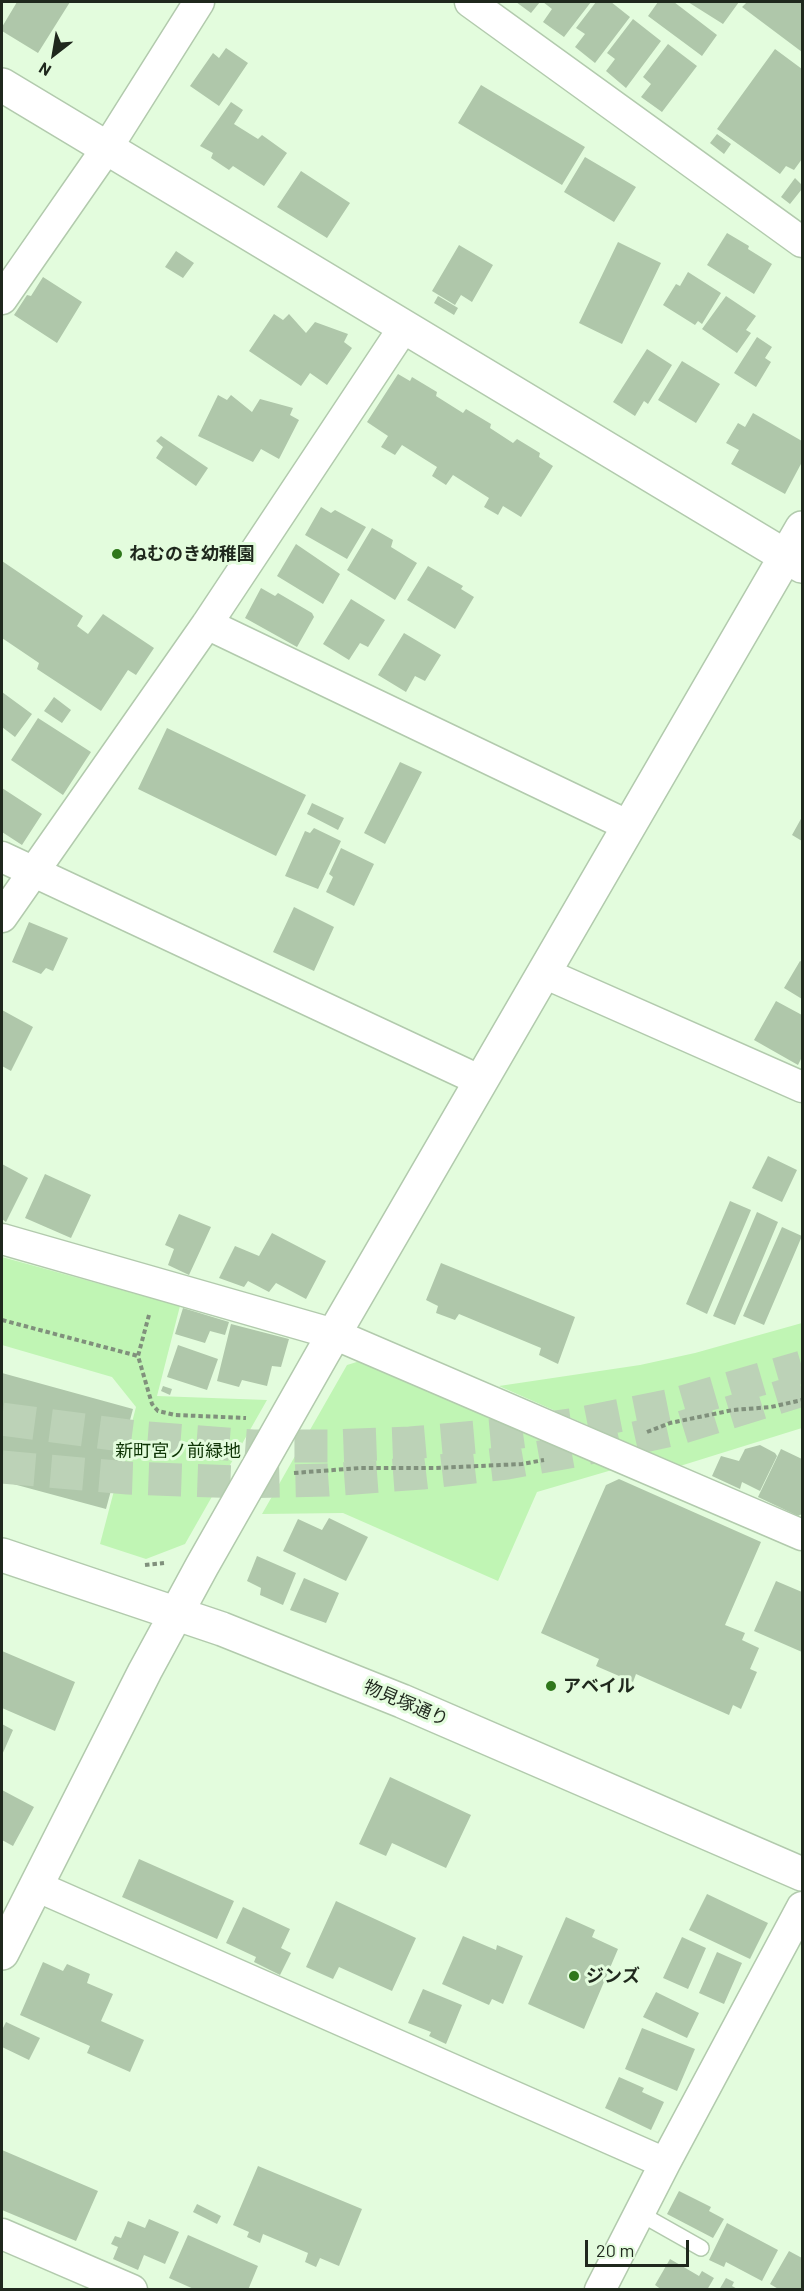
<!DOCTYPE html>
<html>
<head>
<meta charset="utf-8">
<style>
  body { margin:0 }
  #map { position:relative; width:804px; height:2291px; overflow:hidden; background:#e3fcdd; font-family:Barlow,sans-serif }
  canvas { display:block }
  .frame { position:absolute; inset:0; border:3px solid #1f281d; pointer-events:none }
  .north { position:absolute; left:24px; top:24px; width:60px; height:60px; -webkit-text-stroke:4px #e3fcdd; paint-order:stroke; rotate:211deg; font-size:16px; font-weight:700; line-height:24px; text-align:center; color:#1f281d }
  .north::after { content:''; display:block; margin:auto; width:21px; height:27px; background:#1f281d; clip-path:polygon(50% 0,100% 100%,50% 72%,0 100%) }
  .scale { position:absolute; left:585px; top:2240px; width:104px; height:27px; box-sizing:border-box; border:3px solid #1f281d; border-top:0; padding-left:8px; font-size:18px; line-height:21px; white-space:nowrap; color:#1f281d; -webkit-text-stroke:4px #e3fcdd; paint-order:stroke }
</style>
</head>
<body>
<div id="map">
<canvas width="804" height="2291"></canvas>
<div class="frame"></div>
<div class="north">N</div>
<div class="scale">20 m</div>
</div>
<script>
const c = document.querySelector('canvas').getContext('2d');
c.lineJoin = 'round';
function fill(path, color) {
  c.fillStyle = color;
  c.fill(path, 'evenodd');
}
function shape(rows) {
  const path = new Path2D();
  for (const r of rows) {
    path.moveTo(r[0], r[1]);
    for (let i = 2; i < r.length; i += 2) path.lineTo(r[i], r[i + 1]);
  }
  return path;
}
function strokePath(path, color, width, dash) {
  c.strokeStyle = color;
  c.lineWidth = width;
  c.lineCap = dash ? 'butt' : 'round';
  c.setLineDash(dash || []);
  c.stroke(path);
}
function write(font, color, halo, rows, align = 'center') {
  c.font = font + ' Barlow,"Noto Sans JP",sans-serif';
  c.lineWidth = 6;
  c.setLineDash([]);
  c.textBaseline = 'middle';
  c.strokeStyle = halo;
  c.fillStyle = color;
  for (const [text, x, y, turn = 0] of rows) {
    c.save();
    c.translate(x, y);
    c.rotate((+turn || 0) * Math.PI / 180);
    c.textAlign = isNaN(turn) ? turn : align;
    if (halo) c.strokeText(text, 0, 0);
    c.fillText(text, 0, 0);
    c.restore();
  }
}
fill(shape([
  [2,1257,180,1306,157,1396,267,1400,185,1544,146,1559,100,1544,136,1407,112,1377,2,1345],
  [802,1323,802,1428,680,1466,499,1386,640,1365,695,1353],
  [360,1361,612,1470,537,1492,498,1581,343,1513,262,1514,347,1365]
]), '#c0f5b4');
fill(shape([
  [17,2,70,2,38,53,2,31,2,27],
  [516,2,540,2,531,13],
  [543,2,591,2,564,37,543,22,552,9],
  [596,2,611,2,630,17,595,63,575,47,585,34,576,28],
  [658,2,674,2,717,35,702,56,648,16],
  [688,2,739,2,723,24],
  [747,2,802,2,802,52,742,7],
  [633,19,661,41,626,88,606,71,615,59,607,53],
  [668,44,697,66,662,112,641,97,651,84,643,77],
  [226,48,248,63,219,106,190,86,213,53,219,58],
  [775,49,802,69,802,159,794,170,786,166,780,174,717,129],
  [481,85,585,147,562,185,458,123],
  [231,102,243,110,234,124,258,139,262,135,287,153,264,186,233,166,229,170,211,158,213,153,200,146],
  [717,134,731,144,724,154,710,143],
  [585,157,636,187,614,222,564,192],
  [301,171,350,203,327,238,277,207],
  [795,178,802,185,802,189,790,204,781,197],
  [727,233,749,246,748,249,772,264,754,294,707,265],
  [618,242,661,263,622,344,579,323],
  [459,245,493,265,472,302,461,295,455,305,432,291],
  [176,251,194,263,183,278,165,267],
  [688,272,721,293,702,324,698,321,695,325,663,305,676,284,680,286],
  [43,277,82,302,57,343,14,315,27,295,31,296],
  [438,296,458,308,454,315,434,303],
  [726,296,756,316,746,330,751,333,737,353,702,329],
  [274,314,283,320,289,314,306,333,315,322,348,334,344,342,352,348,327,385,310,373,301,386,249,351],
  [757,337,772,347,765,358,771,362,756,387,734,373],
  [647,349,672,365,648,404,644,401,635,416,613,402],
  [682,361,720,384,696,423,658,400],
  [398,374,410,381,412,377,437,392,436,396,463,413,466,409,491,424,490,428,513,443,517,439,540,453,539,457,553,466,521,517,503,506,498,515,484,507,489,498,453,475,446,485,432,476,437,467,402,445,395,455,381,447,388,436,367,422],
  [218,395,227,400,231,395,252,412,260,399,293,408,290,415,299,420,279,459,261,449,253,462,198,436],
  [753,413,802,441,802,462,785,494,731,464,739,450,726,443,738,423,745,427],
  [161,436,208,468,196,486,156,458,163,447,156,441],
  [321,507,331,513,335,510,366,527,347,559,305,535],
  [372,528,393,540,391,547,417,563,395,600,347,570],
  [296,544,340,574,323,604,277,576],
  [2,561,83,616,77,626,88,634,103,614,154,648,136,675,128,670,101,711,37,669,39,663,2,638],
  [428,566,463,586,461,589,474,597,455,629,407,600],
  [261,588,275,596,278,593,312,613,314,617,297,647,245,618],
  [351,599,385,620,368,647,360,643,349,660,323,644],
  [404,633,441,655,425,681,415,676,406,692,378,675],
  [2,692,32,714,15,737,2,727],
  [54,697,71,710,62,723,44,711],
  [38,718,91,752,63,795,11,760],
  [167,728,306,795,276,856,138,789],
  [400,762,422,772,385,844,364,833],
  [2,788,42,814,22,845,2,832],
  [312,803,344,818,338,830,307,814],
  [802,817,802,841,792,835],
  [314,828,341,841,318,889,285,876,305,831,310,833],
  [341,848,374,864,354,906,326,892,333,877,329,874],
  [294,907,334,927,314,971,273,952],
  [29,922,68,938,53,971,46,968,41,974,12,962],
  [800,961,802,962,802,999,784,988],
  [776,1001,802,1015,802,1057,798,1065,754,1040],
  [2,1010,33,1027,11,1071,2,1066],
  [768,1156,797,1170,782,1202,752,1188],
  [2,1164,28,1178,6,1222,2,1219],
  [45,1174,91,1195,71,1238,25,1218],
  [730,1201,751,1210,707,1314,686,1304],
  [757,1212,778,1222,735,1325,713,1316],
  [179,1214,211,1227,189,1275,168,1265,174,1249,165,1245],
  [782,1227,802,1236,764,1325,743,1316],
  [272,1233,326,1261,306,1299,276,1283,269,1292,248,1281,244,1287,219,1278,235,1246,259,1256],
  [441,1263,575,1317,558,1364,539,1355,541,1348,459,1314,455,1320,436,1313,438,1306,426,1300],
  [183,1308,229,1322,225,1335,210,1331,205,1343,175,1334],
  [231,1324,289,1339,281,1367,272,1366,267,1386,242,1380,239,1387,217,1381],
  [178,1345,218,1359,207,1390,167,1377],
  [2,1373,133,1409,106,1509,2,1481],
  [163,1386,172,1389,170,1395,161,1391],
  [760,1445,775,1453,777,1456,760,1491,742,1482,740,1489,712,1476,721,1456,739,1461,745,1449],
  [781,1449,802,1459,802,1514,798,1516,758,1497],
  [619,1479,761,1542,725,1625,745,1633,742,1640,759,1648,750,1669,757,1672,741,1709,733,1705,729,1715,636,1674,633,1682,596,1666,599,1659,541,1633,606,1485],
  [329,1518,368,1537,346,1581,283,1551,298,1519,322,1530],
  [257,1556,296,1573,283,1605,260,1595,261,1588,247,1581],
  [304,1578,339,1593,326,1623,290,1610],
  [776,1581,802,1592,802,1652,754,1631],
  [2,1651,75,1682,55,1731,2,1708],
  [2,1724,13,1730,2,1755],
  [390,1777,471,1815,446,1868,392,1843,386,1856,359,1844],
  [2,1790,34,1807,13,1846,2,1840],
  [139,1859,234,1901,217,1939,122,1897],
  [707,1894,768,1923,750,1959,689,1930],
  [336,1901,416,1938,392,1991,339,1967,333,1979,306,1967],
  [243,1907,290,1929,281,1948,291,1953,280,1975,254,1962,256,1957,226,1943],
  [566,1917,595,1930,592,1937,618,1949,584,2029,528,2004],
  [463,1936,496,1950,497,1945,523,1956,503,2004,492,1999,489,2005,442,1984],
  [682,1937,706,1948,688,1989,663,1978],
  [717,1952,742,1963,724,2004,699,1993],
  [43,1962,63,1971,67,1964,90,1974,87,1983,113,1994,101,2021,144,2040,130,2072,87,2053,90,2046,20,2015],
  [423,1989,462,2005,446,2044,429,2036,431,2032,408,2023],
  [656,1992,699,2013,687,2038,643,2017],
  [6,2022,40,2038,29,2060,2,2047,2,2030],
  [642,2028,695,2049,677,2091,625,2069],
  [619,2077,644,2088,642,2092,664,2102,651,2130,605,2108],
  [2,2150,98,2191,76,2241,2,2210],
  [258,2166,362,2209,339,2266,320,2258,316,2267,305,2262,308,2253,263,2234,260,2243,247,2237,249,2232,233,2225],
  [679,2191,711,2207,709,2211,724,2219,713,2238,667,2214],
  [197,2204,221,2216,217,2224,193,2212],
  [149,2219,179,2232,165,2264,144,2255,138,2270,113,2259,118,2247,111,2244,115,2236,121,2238,128,2221,145,2228],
  [727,2223,778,2250,762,2281,726,2262,724,2267,709,2260],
  [188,2235,258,2266,248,2290,196,2290,169,2278],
  [789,2251,802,2258,802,2290,780,2290,770,2284],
  [670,2259,699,2276,702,2271,714,2278,707,2290,662,2290,655,2285],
  [726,2278,734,2282,732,2286,739,2290,719,2290]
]), '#afc7aa');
strokePath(shape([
  [2,1419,136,1437,253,1446,331,1446,410,1443,499,1435,577,1424,672,1405,802,1367],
  [2,1467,128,1478,241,1482,328,1480,422,1473,507,1463,585,1449,680,1428,802,1390]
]), '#bcd2b7', 33, [33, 16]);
const service = shape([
  [639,2213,701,2248]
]);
const minor = shape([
  [470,2,802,242],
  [2,299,107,148,199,2],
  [207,624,629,826],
  [2,857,481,1081],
  [2,917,207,624,404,327],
  [544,973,802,1087],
  [2,1239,334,1334,802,1535],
  [36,1886,665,2163],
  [2,2234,132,2290],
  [600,2290,665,2163,802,1907]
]);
const tertiary = shape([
  [2,85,802,566],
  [2,1555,222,1629,402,1701,802,1874],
  [2,1953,145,1671,202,1566,323,1353,802,528]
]);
strokePath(service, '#b2caad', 18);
strokePath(minor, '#b2caad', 33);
strokePath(tertiary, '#b2caad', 36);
strokePath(shape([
  [149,1315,138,1356,152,1404,158,1411,175,1415,246,1418],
  [2,1320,138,1356],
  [647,1432,670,1423,733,1410,771,1407,802,1400],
  [294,1473,360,1468,436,1468,522,1464,544,1460],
  [145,1565,164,1563]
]), '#80907c', 4, [4.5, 3]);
strokePath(service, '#fff', 15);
strokePath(minor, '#fff', 30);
strokePath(tertiary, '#fff', 33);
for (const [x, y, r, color] of [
  [117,554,6,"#2f771b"],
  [551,1686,6,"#2f771b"],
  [574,1976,6,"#2f771b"]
]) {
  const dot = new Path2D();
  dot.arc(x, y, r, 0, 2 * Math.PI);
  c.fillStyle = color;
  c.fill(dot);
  strokePath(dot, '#e3fcdd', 2);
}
write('bold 18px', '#1f281d', '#e3fcdd', [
  ["ねむのき幼稚園",129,554],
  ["アベイル",563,1686],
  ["ジンズ",586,1976]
], 'left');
write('18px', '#0d3304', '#e3fcdd', [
  ["新町宮ノ前緑地",178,1451]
]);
write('18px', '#1f281d', '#e3fcdd', [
  ["物見塚通り",406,1703,23]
]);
</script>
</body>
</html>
